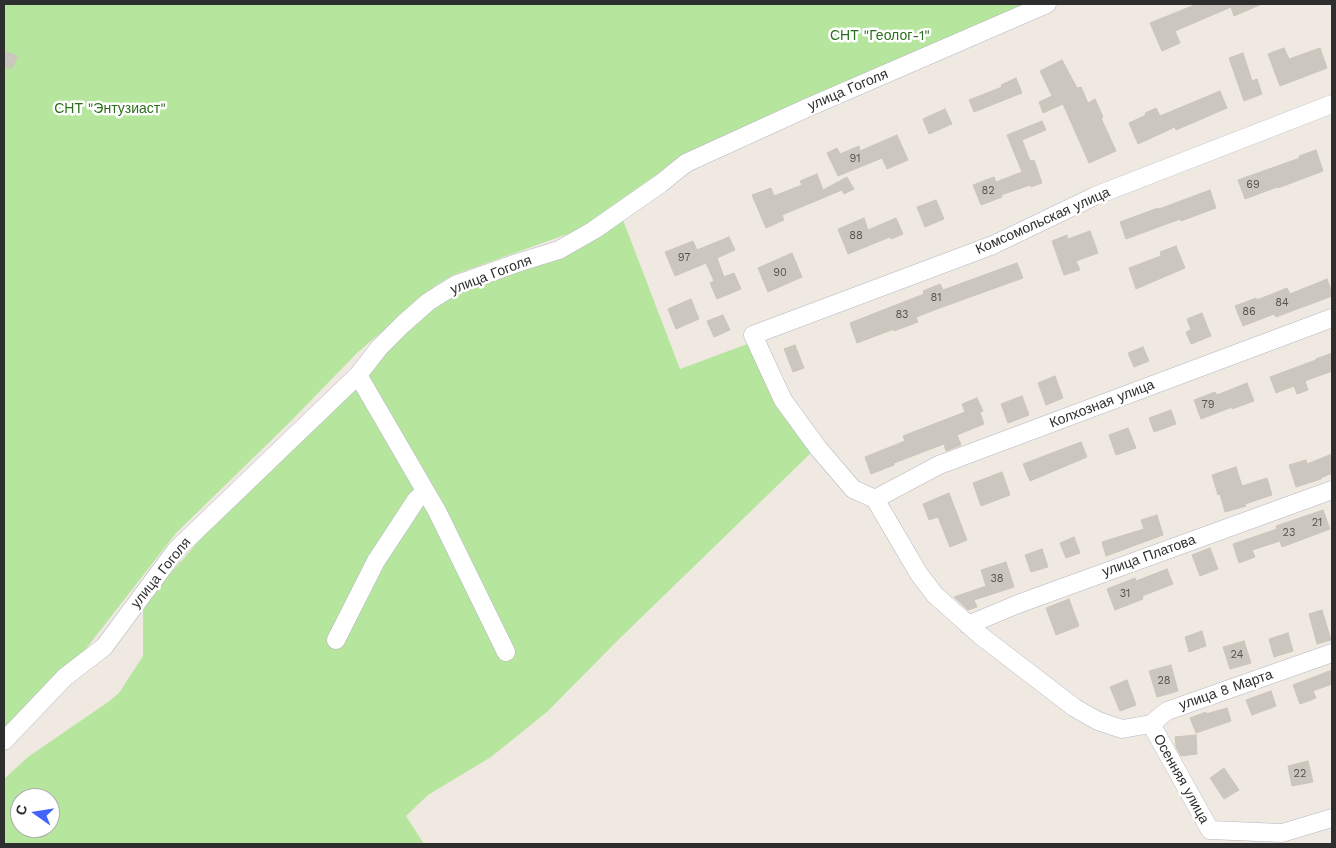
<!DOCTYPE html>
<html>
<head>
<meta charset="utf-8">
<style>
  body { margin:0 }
  #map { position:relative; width:1336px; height:848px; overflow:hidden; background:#efe9e1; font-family:"Work Sans",sans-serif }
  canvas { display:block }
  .frame { position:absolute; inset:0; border:5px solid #2e2e2e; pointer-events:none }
  .north { position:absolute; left:10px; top:788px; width:50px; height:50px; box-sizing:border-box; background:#fff; border:1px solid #ababab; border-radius:50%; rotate:283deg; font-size:14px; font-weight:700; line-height:20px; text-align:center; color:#2e2e2e }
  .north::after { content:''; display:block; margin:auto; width:18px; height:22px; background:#4264fb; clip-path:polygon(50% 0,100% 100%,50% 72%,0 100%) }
</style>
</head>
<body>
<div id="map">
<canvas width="1336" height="848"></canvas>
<div class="frame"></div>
<div class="north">С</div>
</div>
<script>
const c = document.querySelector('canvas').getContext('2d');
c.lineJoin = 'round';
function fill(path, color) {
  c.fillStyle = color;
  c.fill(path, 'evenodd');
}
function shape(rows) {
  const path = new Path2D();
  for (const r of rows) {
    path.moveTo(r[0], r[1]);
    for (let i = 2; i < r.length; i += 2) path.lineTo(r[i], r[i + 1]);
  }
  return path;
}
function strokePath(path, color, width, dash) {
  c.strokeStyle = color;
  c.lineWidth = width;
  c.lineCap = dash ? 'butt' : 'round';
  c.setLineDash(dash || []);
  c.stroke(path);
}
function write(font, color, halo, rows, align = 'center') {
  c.font = font + ' "Work Sans",sans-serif';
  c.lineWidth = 5;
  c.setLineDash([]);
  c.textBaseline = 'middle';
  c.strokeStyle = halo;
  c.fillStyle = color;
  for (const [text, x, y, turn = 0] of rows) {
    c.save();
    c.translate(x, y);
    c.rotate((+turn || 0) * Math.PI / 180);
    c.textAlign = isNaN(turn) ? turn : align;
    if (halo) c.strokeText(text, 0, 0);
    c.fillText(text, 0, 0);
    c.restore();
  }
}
fill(shape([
  [4,4,1038,4,679,159,576,231,453,275,436,285,357,353,290,422,176,533,78,659,4,734],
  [623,220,680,369,750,343,814,450,617,641,548,711,491,757,428,795,406,816,424,844,4,844,4,779,28,757,108,702,119,693,143,656,143,605,204,535,356,388,384,351,432,308,459,293],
  [20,798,50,798,50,828,20,828]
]), '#b6e59e');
const building = shape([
  [1197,4,1262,4,1234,16,1231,7,1175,31,1180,43,1162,51,1150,23,1197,4],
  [1284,48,1289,59,1320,48,1327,68,1280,86,1268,54,1284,48],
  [4,51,17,56,12,69,4,66,4,51],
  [1243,53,1252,81,1257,79,1262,94,1244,101,1229,58,1243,53],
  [1062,60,1077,88,1081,87,1088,103,1095,99,1103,117,1101,118,1116,151,1089,163,1063,104,1043,113,1039,102,1052,96,1040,71,1062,60],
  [1016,78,1022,93,974,112,969,100,1002,87,1001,85,1016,78],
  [1220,91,1227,108,1176,130,1175,127,1138,144,1129,123,1146,115,1145,113,1156,108,1160,116,1220,91],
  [945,109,952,124,929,134,923,119,945,109],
  [1042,121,1046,130,1022,140,1030,161,1034,160,1042,183,1031,187,1030,185,1001,195,1002,197,981,205,973,185,994,177,996,182,1022,172,1007,135,1042,121],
  [897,135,908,160,887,169,882,158,838,176,827,153,837,148,840,154,859,146,860,151,897,135],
  [1316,150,1323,171,1278,188,1277,187,1245,199,1238,180,1300,158,1299,156,1316,150],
  [817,174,823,190,847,177,854,189,844,194,842,190,782,215,784,220,766,228,752,195,771,188,774,196,802,185,800,181,817,174],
  [1210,190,1216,208,1181,221,1180,219,1126,239,1120,222,1158,208,1159,209,1210,190],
  [936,200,944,219,925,227,917,207,936,200],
  [864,218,868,230,896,218,903,234,891,239,890,237,848,254,838,229,864,218],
  [1090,231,1098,253,1076,261,1080,270,1064,275,1052,241,1067,235,1068,239,1090,231],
  [729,237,735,250,717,258,724,277,734,273,741,289,717,299,710,283,714,281,706,263,675,276,665,252,693,241,697,250,729,237],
  [1176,246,1185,268,1136,289,1129,268,1161,256,1160,252,1176,246],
  [792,253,802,277,768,292,758,268,792,253],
  [1017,263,1023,278,948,305,916,317,918,322,894,331,894,329,857,343,850,323,924,294,923,291,940,284,943,290,1017,263],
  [1327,279,1332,292,1332,296,1276,317,1274,314,1243,326,1235,306,1256,298,1257,300,1287,288,1290,294,1327,279],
  [691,299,699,319,676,329,668,309,691,299],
  [1202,313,1211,336,1191,344,1186,332,1191,330,1187,319,1202,313],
  [723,315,730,330,714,337,707,321,723,315],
  [795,345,804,368,793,372,784,349,795,345],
  [1143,347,1149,361,1134,367,1128,353,1143,347],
  [1332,353,1332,371,1305,381,1308,390,1297,394,1294,386,1276,393,1270,377,1316,360,1316,359,1332,353],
  [1055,376,1063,398,1046,405,1038,383,1055,376],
  [1247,383,1254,401,1232,409,1232,407,1201,419,1194,400,1215,392,1217,395,1247,383],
  [1022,396,1029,415,1008,423,1001,404,1022,396],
  [977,398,983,411,980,412,984,424,957,435,961,445,946,451,944,444,894,463,894,465,871,474,865,457,905,441,903,436,965,412,962,404,977,398],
  [1171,410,1176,424,1154,432,1149,418,1171,410],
  [1128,428,1136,448,1116,455,1109,435,1128,428],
  [1081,442,1087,457,1030,481,1023,464,1081,442],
  [1332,454,1332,473,1321,478,1321,479,1296,487,1289,465,1306,460,1307,464,1332,454],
  [1236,467,1242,486,1267,478,1272,495,1245,504,1246,506,1225,512,1220,494,1218,495,1212,475,1236,467],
  [1002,472,1010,495,981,506,973,483,1002,472],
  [949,493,967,540,950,547,938,517,929,520,923,504,949,493],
  [1323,510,1330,529,1282,547,1280,541,1252,550,1255,557,1239,563,1233,544,1277,529,1276,526,1323,510],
  [1157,515,1163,535,1106,556,1102,542,1144,529,1141,520,1157,515],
  [1074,537,1080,553,1066,558,1060,543,1074,537],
  [1210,548,1218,569,1200,576,1192,555,1210,548],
  [1042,549,1048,567,1031,572,1025,555,1042,549],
  [1006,562,1014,587,974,600,977,607,968,610,954,597,986,586,981,570,1006,562],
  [1167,569,1173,584,1142,596,1143,599,1115,610,1107,589,1135,578,1136,581,1167,569],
  [1069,599,1079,626,1056,635,1046,608,1069,599],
  [1322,610,1331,640,1317,644,1309,614,1322,610],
  [1202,631,1206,646,1189,652,1185,637,1202,631],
  [1288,633,1293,651,1274,657,1269,639,1288,633],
  [1244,641,1251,663,1230,669,1223,647,1244,641],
  [1171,665,1178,691,1157,697,1149,671,1171,665],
  [1332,670,1332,684,1313,691,1316,698,1300,704,1293,685,1332,670],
  [1127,680,1136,705,1120,711,1110,687,1127,680],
  [1271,691,1276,706,1252,715,1246,700,1271,691],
  [1227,708,1231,721,1196,733,1190,718,1206,712,1206,714,1227,708],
  [1196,735,1197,754,1181,756,1176,747,1175,737,1196,735],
  [1308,761,1313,782,1292,786,1288,766,1308,761],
  [1224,768,1239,790,1224,799,1210,778,1224,768]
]);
fill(building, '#cbc7bf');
strokePath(building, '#cbc5ba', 1);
const minor = shape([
  [1332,104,1095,196,993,245,753,335,783,400,818,448,853,489,875,499,919,574,935,595,981,636,1075,708,1098,721,1122,729,1151,724,1167,711,1332,653],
  [358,375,437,511,506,652],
  [875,499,939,465,1332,318],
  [968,625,1018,604,1332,490],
  [336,640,376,561,416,500,425,491],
  [1151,724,1210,830,1282,833,1332,818],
  [4,741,65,677,104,647,176,550,358,375,379,348,402,325,428,302,455,285,517,263,559,250,594,230,660,184,686,163,809,107,1047,4]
]);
strokePath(minor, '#b4b7c1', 19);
strokePath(minor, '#fff', 18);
write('11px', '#555452', null, [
  ["91",855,159],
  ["69",1253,185],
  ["82",988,191],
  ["88",856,236],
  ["97",684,258],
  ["90",780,273],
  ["81",936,298],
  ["84",1282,303],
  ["86",1249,312],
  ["83",902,315],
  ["79",1208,405],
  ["21",1317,523],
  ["23",1289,533],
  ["38",997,579],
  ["31",1125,594],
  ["24",1237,655],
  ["28",1164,681],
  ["22",1300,774]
]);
write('14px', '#2c6e1b', '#fff', [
  ["СНТ \"Геолог-1\"",880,36],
  ["СНТ \"Энтузиаст\"",110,109]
]);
write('14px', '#2e2e2e', '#fff', [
  ["улица Гоголя",848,90,-23],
  ["Комсомольская улица",1043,221,-24],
  ["улица Гоголя",491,275,-21],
  ["Колхозная улица",1102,404,-21],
  ["улица Платова",1149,556,-20],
  ["улица Гоголя",161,573,-51],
  ["улица 8 Марта",1226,690,-19],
  ["Осенняя улица",1181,779,61]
]);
</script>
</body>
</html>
